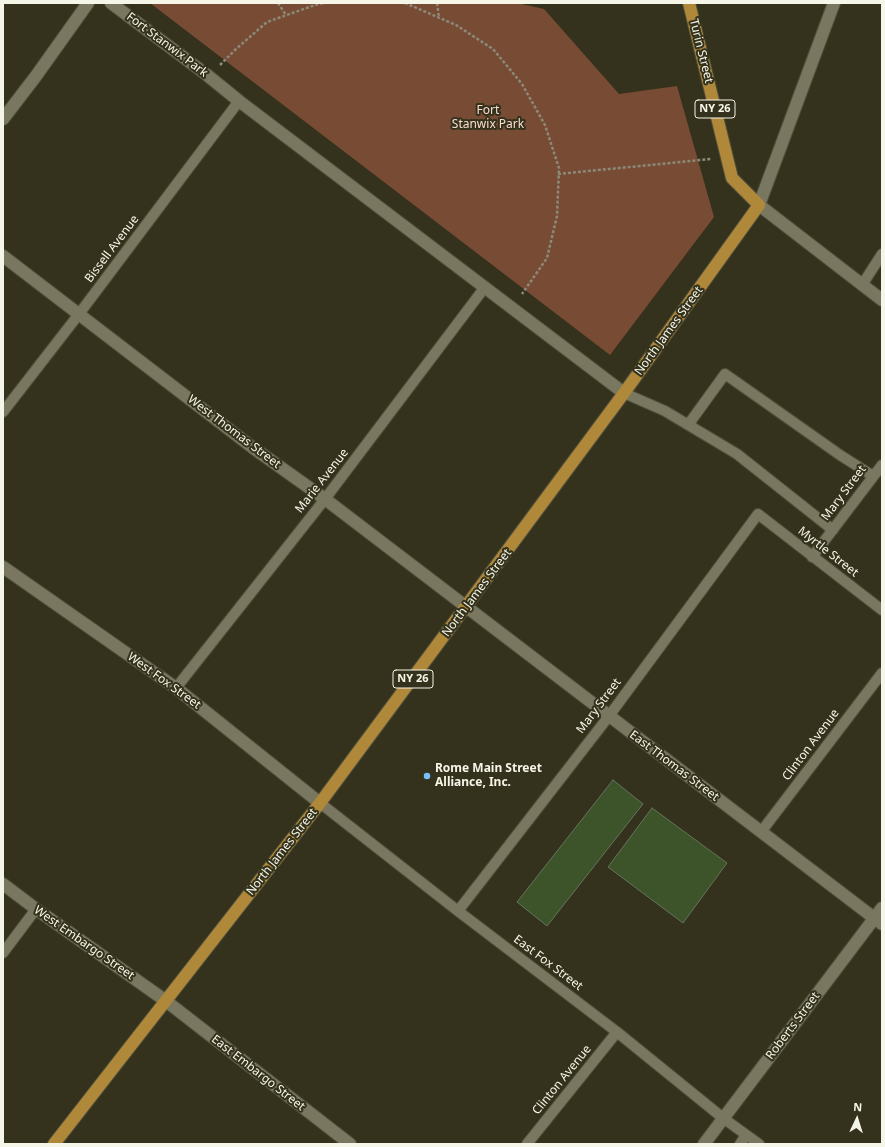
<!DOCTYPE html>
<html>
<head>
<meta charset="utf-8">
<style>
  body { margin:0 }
  #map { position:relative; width:885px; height:1147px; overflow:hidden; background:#34321c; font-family:"Noto Sans",sans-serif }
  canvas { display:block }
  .frame { position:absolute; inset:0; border:4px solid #f6f6e8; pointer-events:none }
  .north { position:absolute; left:837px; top:1099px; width:40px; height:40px; -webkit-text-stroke:3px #34321c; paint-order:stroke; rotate:4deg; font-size:11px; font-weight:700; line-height:16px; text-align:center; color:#f6f6e8 }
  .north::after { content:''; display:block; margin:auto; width:14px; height:18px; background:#f6f6e8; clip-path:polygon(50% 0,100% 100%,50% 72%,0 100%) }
</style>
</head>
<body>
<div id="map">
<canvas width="885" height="1147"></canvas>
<div class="frame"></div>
<div class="north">N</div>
</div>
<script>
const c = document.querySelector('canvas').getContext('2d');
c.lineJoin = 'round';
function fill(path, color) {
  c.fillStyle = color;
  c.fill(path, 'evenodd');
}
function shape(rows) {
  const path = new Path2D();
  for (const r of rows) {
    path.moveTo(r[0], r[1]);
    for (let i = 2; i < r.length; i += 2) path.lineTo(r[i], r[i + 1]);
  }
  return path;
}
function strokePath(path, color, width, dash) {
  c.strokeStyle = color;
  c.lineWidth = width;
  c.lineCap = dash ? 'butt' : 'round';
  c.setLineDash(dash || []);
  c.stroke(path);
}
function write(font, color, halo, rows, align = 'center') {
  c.font = font + ' "Noto Sans",sans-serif';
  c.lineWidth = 4;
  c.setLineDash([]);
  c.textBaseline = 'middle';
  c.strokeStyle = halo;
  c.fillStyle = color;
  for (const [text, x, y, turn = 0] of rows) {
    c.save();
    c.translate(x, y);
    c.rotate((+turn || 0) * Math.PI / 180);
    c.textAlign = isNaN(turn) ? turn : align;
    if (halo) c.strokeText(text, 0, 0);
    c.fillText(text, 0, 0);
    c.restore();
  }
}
fill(shape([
  [150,3,517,3,544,9,619,94,677,86,714,217,610,355]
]), '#784b34');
const building = shape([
  [613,780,643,804,547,926,517,902,613,780],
  [652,808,727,863,683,923,608,867,652,808]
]);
fill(building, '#3d542a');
strokePath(building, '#67735e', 1);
const lane = shape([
  [862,285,882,254],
  [624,393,665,411,737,454,833,530],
  [3,412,79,314,239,101],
  [688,425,725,374,840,455,873,476],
  [812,557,882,465],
  [176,688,325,499,485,287],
  [320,803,458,911,617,1032,723,1118,759,1144],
  [761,832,882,673],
  [458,911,609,716,758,514,882,610],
  [3,953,36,909],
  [527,1144,617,1032],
  [740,1144,746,1135]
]);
const street = shape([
  [111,3,207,75,239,101,624,393],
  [3,567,176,688,320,803],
  [704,1144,882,908]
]);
const secondary = shape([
  [834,3,759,205,882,300],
  [3,119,36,76,88,3],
  [3,256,252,447,325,499,882,924],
  [3,884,36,909,166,1001,350,1144]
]);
const primary = shape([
  [54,1144,320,803,624,393,759,205,732,178,689,3]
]);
strokePath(lane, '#504f3b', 12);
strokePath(street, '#504f3b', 14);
strokePath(secondary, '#504f3b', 14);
strokePath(primary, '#504f3b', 14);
strokePath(shape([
  [278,3,286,15],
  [405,3,456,25,493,49,522,84,545,125,559,168,557,216,547,258,522,294],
  [437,3,439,17],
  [220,65,236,49,267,22,315,5,324,3],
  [558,174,711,159]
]), '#8b8a78', 2.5, [3, 2]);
strokePath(lane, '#79775f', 10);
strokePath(street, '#79775f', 12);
strokePath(secondary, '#79775f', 12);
strokePath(primary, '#b0883a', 12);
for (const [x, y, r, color] of [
  [427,776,4,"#7bbef8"]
]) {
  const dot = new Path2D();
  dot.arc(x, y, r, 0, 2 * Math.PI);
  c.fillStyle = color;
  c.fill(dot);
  strokePath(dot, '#34321c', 1.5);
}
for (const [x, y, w] of [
  [715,109,40],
  [413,679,40]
]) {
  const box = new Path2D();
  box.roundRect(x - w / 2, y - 9, w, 18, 3);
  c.fillStyle = '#34321c';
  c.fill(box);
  strokePath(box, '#f6f6e8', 1);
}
write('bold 11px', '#f6f6e8', null, [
  ["NY 26",715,109],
  ["NY 26",413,679]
]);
write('12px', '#f6f6e8', '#34321c', [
  ["Fort Stanwix Park",167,45,37],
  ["Turin Street",701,51,76],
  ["Bissell Avenue",112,249,-53],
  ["North James Street",669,331,-54],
  ["West Thomas Street",234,432,37],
  ["Marie Avenue",322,481,-52],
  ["Mary Street",844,493,-53],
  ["Myrtle Street",828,552,38],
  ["North James Street",477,593,-53],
  ["West Fox Street",164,681,36],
  ["Mary Street",599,706,-53],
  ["Clinton Avenue",811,745,-53],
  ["East Thomas Street",674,766,37],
  ["North James Street",282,852,-52],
  ["West Embargo Street",84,943,35],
  ["East Fox Street",548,963,37],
  ["Roberts Street",793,1026,-53],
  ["East Embargo Street",258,1073,38],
  ["Clinton Avenue",562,1080,-51]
]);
write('12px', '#fbdccd', '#34321c', [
  ["Fort",488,111],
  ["Stanwix Park",488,125]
]);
write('bold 12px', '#f6f6e8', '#34321c', [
  ["Rome Main Street",435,769],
  ["Alliance, Inc.",435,783]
], 'left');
</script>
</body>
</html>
